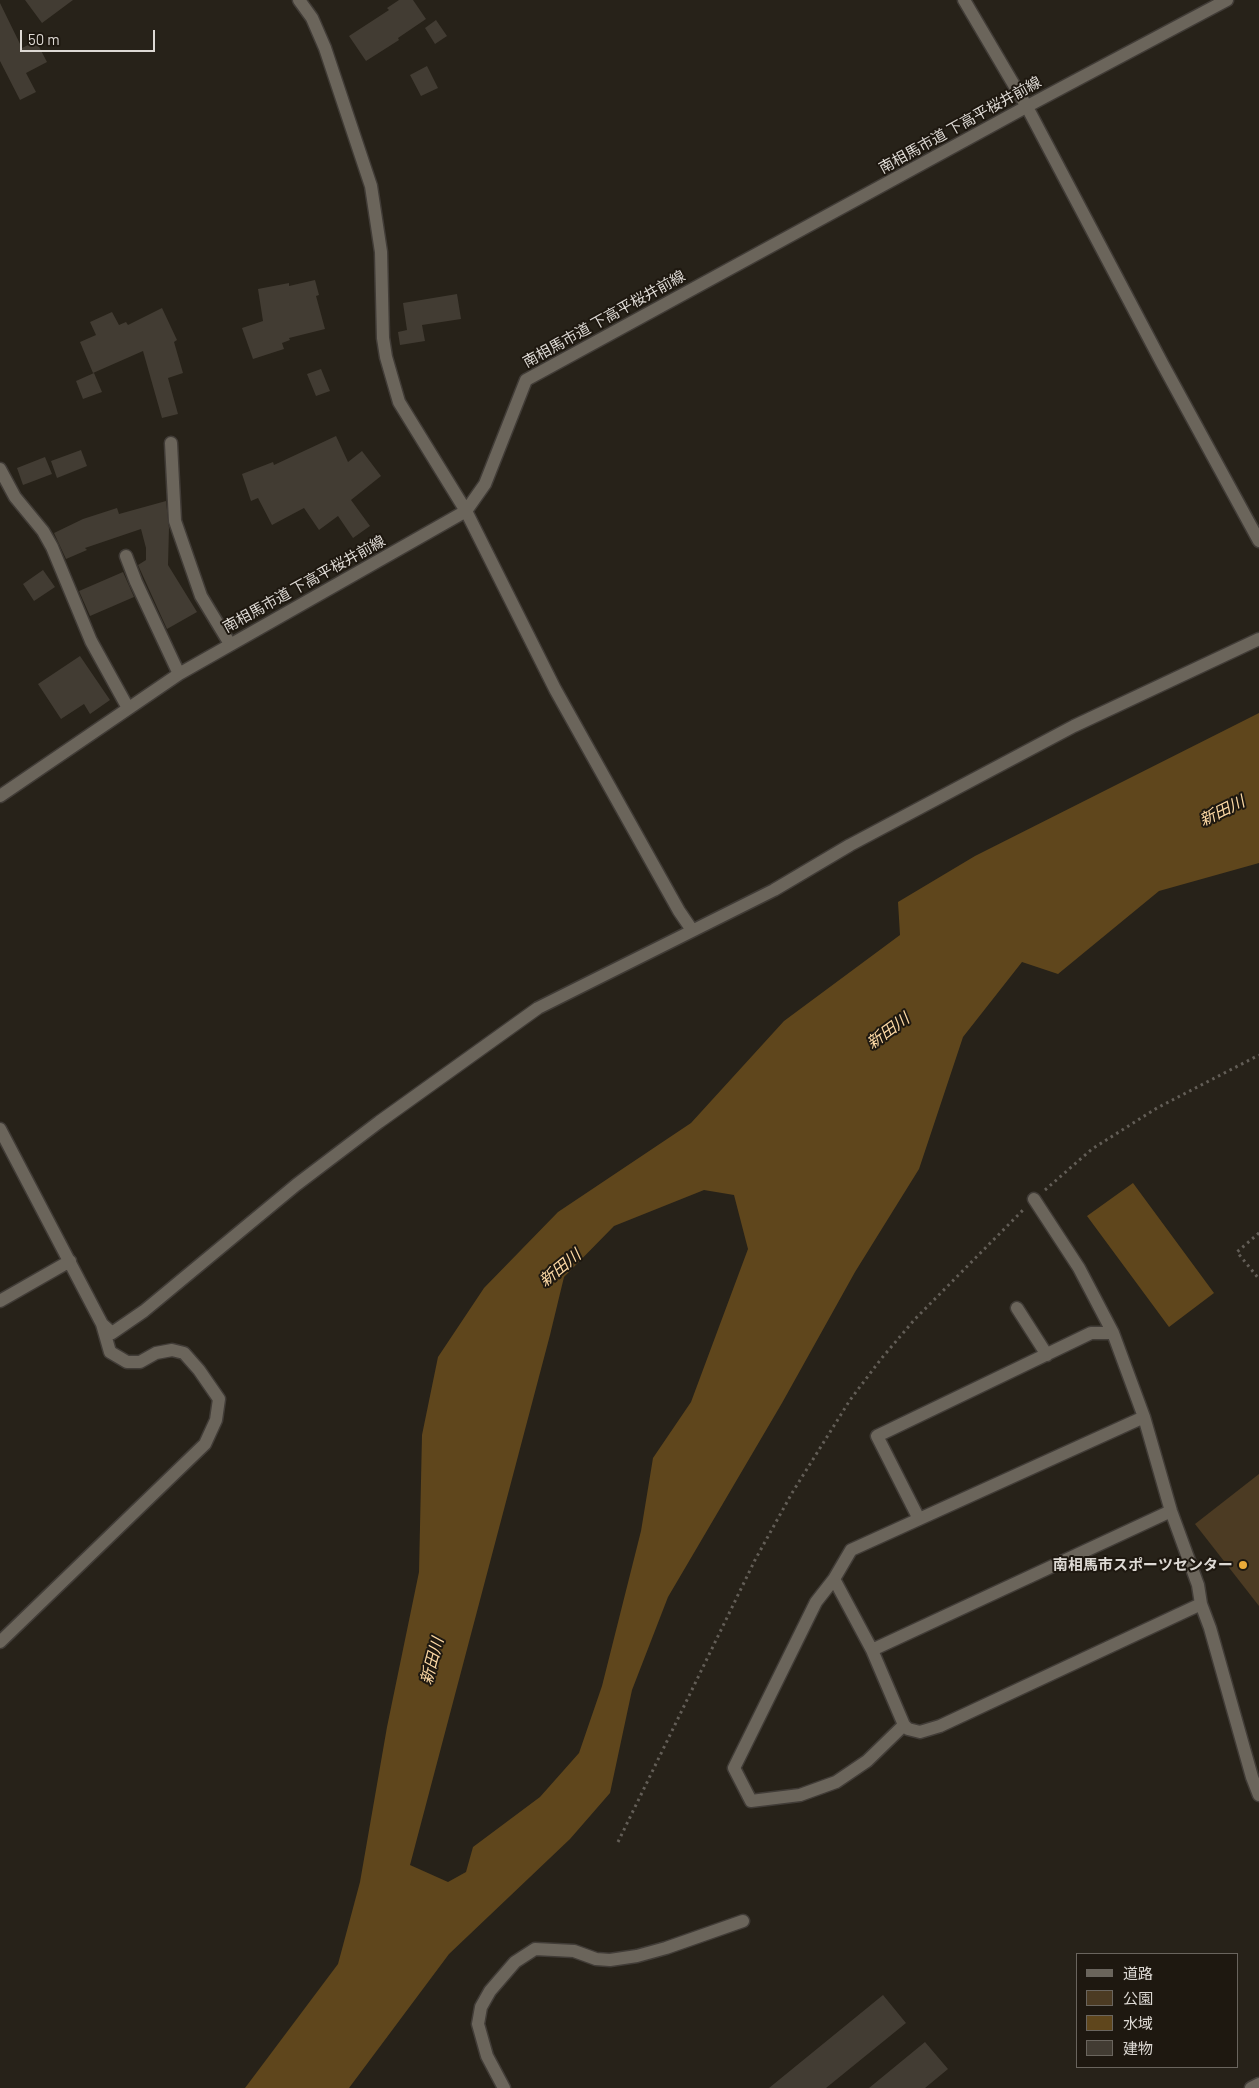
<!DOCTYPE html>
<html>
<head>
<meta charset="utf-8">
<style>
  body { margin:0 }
  #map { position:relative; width:1259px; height:2088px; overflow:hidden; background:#272219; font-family:Barlow,"Noto Sans JP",sans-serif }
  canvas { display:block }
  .legend { position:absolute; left:1076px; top:1953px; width:162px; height:115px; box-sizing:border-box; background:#1e1810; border:1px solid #6a655e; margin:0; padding:6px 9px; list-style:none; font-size:15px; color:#ddd9d4 }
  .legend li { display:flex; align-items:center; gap:10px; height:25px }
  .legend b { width:25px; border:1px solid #6a655e }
  .scale { position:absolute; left:20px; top:30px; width:135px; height:22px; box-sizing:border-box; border:2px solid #ddd9d4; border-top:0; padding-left:6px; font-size:15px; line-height:18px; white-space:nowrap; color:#ddd9d4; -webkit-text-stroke:4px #1e1810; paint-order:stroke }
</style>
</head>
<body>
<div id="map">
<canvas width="1259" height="2088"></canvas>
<ul class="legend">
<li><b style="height:6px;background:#6b655b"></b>道路</li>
<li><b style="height:14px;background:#4c3b23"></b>公園</li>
<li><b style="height:14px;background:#5f461c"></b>水域</li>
<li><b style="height:14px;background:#423c33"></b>建物</li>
</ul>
<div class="scale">50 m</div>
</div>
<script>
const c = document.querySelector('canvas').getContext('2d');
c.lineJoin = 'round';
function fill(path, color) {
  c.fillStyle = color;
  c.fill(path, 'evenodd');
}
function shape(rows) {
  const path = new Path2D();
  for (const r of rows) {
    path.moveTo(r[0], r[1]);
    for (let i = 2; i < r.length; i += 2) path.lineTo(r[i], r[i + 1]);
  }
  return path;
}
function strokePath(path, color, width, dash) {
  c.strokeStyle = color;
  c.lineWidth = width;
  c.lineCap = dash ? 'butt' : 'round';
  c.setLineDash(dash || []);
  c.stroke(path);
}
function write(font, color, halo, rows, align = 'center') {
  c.font = font + ' Barlow,"Noto Sans JP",sans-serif';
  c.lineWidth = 4;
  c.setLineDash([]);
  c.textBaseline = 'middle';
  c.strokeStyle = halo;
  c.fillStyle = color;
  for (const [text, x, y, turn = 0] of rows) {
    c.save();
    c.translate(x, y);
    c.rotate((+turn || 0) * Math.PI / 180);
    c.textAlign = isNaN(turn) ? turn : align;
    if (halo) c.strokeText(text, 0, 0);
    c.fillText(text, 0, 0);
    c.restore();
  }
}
fill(shape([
  [1259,1474,1259,1606,1195,1524]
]), '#4c3b23');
fill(shape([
  [1259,713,1259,863,1159,891,1058,974,1022,962,963,1037,919,1169,855,1272,782,1403,668,1597,632,1690,610,1793,570,1839,449,1954,349,2088,245,2088,338,1964,360,1882,387,1727,419,1572,422,1435,438,1357,484,1288,558,1212,691,1123,784,1021,900,935,898,902,975,856],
  [704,1190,734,1195,748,1249,691,1402,653,1458,641,1531,602,1686,579,1753,540,1797,473,1847,466,1872,448,1882,410,1865,550,1335,564,1277,614,1226],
  [1133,1183,1214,1293,1169,1327,1087,1216]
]), '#5f461c');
fill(shape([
  [25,0,73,0,42,23],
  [399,0,413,0,426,19,398,38,399,40,366,61,349,36,389,10,387,8],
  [0,3,22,48,36,41,47,62,26,73,36,92,20,100,0,61],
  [436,20,447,36,435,44,425,28],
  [427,66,438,88,421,96,410,75],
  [315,280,319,295,316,296,325,329,289,338,290,340,282,343,284,349,253,359,242,328,263,321,258,289,289,283,289,286],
  [457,294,461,319,422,325,425,341,400,345,398,332,407,330,403,303],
  [162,308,177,340,174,342,183,373,168,378,178,414,162,418,143,351,93,373,80,342,96,335,90,322,112,312,119,325,126,322,128,325],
  [321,369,330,391,316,396,307,374],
  [94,373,102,392,83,399,76,381],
  [336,436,348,462,362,451,381,476,351,500,370,526,353,538,338,516,319,530,304,508,272,525,258,498,251,501,242,474,273,462,274,465],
  [81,450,87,466,57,478,51,461],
  [45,457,52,474,23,485,17,468],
  [166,501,169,528,168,565,197,612,167,629,138,565,146,560,146,548,141,529,85,548,87,550,66,559,54,533,83,519,117,508,119,514],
  [43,570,55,587,34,601,23,584],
  [123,572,134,597,90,616,79,591],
  [80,656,110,700,90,714,84,704,61,719,38,684],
  [883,1995,906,2023,826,2088,769,2088],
  [925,2042,948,2069,925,2088,869,2088]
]), '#423c33');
const street = shape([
  [299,0,312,18,325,48,371,186,381,252,383,338,386,357,399,402,466,511,555,689,679,911,692,930],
  [964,0,1027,107,1162,363,1259,541],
  [171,443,175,521,201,596,230,644],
  [0,469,15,497,43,531,52,547,91,641,128,708],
  [126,556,136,582,179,674],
  [0,796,179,674,466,511,485,484,526,380,1037,101,1227,0],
  [0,1129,102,1324,112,1333,144,1311,296,1185,379,1122,538,1008,774,890,850,845,1074,726,1259,639],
  [1034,1199,1079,1268,1113,1333,1144,1417,1171,1511,1198,1585,1201,1604,1210,1628,1252,1777,1259,1795],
  [0,1301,70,1261],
  [1017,1308,1047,1355],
  [919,1519,877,1436,1091,1333,1113,1333],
  [834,1579,872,1650,904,1725,908,1729,920,1732,940,1726,1201,1604],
  [0,1642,205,1444,216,1420,219,1399,199,1370,184,1353,172,1350,156,1353,140,1362,127,1362,110,1352,102,1324],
  [872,1650,1171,1511],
  [904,1725,867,1761,836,1782,800,1795,751,1801,734,1768,816,1602,834,1579,851,1550,1144,1417],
  [504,2088,487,2056,478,2024,481,2007,490,1991,515,1962,535,1949,574,1951,596,1959,610,1960,637,1956,666,1948,743,1921],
  [1251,2088,1259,2084]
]);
strokePath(street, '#413c37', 15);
strokePath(shape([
  [1045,1190,1092,1149,1157,1108,1259,1055],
  [1259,1233,1237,1252,1259,1279],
  [618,1842,755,1560,792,1493,850,1400,881,1359,915,1319,1024,1209]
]), '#635e57', 3, [2.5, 4]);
strokePath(street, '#6b655b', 12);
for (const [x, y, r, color] of [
  [1243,1565,5,"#eaaa39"]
]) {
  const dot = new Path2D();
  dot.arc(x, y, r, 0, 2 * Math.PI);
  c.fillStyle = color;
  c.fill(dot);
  strokePath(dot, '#1e1810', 2);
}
write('15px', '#ddd9d4', '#1e1810', [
  ["南相馬市道 下高平桜井前線",960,125,-29],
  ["南相馬市道 下高平桜井前線",604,319,-29],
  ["南相馬市道 下高平桜井前線",304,584,-29]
]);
write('bold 15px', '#ddd9d4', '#1e1810', [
  ["南相馬市スポーツセンター",1233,1565]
], 'right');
write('italic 16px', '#fdd9a5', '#1e1810', [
  ["新田川",1222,811,-26],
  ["新田川",888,1031,-36],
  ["新田川",560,1268,-39],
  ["新田川",432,1661,-75]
]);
</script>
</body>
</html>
